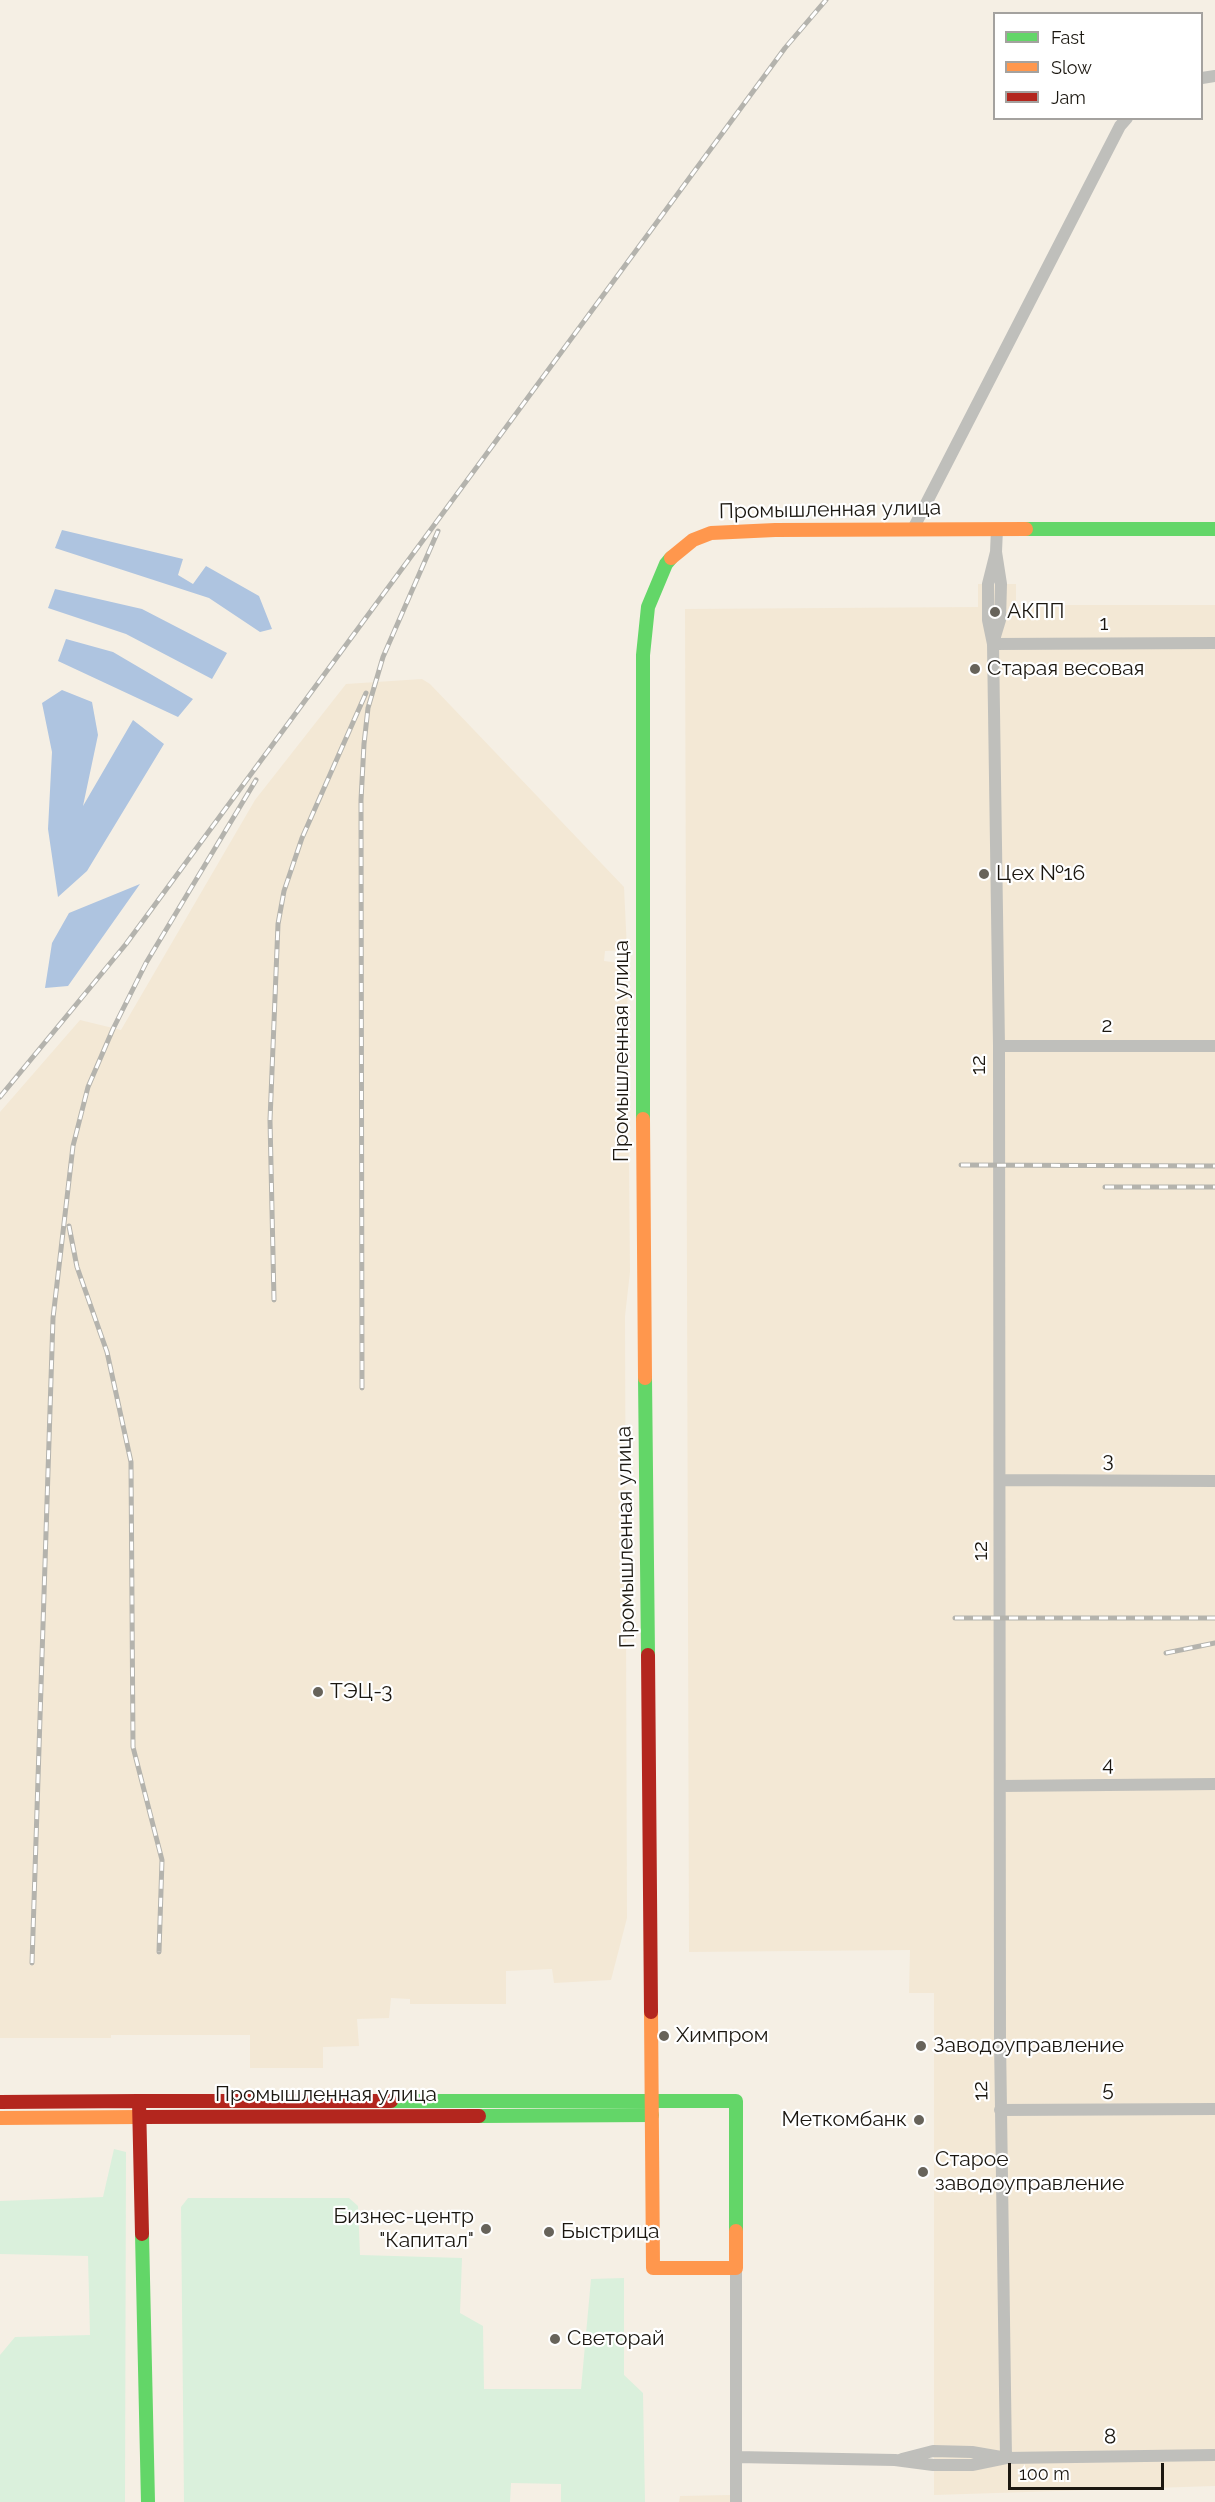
<!DOCTYPE html>
<html>
<head>
<meta charset="utf-8">
<style>
  body { margin:0 }
  #map { position:relative; width:1215px; height:2502px; overflow:hidden; background:#f5efe4; font-family:Raleway,sans-serif }
  canvas { display:block }
  .legend { position:absolute; left:993px; top:12px; width:210px; height:108px; box-sizing:border-box; background:#fff; border:2px solid #a4a29f; margin:0; padding:8px 10px; list-style:none; font-size:18px; color:#1b1710 }
  .legend li { display:flex; align-items:center; gap:12px; height:30px }
  .legend b { width:30px; border:2px solid #a4a29f }
  .scale { position:absolute; left:1008px; top:2463px; width:156px; height:27px; box-sizing:border-box; border:3px solid #1b1710; border-top:0; padding-left:8px; font-size:18px; line-height:21px; white-space:nowrap; color:#1b1710; -webkit-text-stroke:4px #fff; paint-order:stroke }
</style>
</head>
<body>
<div id="map">
<canvas width="1215" height="2502"></canvas>
<ul class="legend">
<li><b style="height:8px;background:#63d668"></b>Fast</li>
<li><b style="height:8px;background:#ff974d"></b>Slow</li>
<li><b style="height:8px;background:#b3261e"></b>Jam</li>
</ul>
<div class="scale">100 m</div>
</div>
<script>
const c = document.querySelector('canvas').getContext('2d');
c.lineJoin = 'round';
function fill(path, color) {
  c.fillStyle = color;
  c.fill(path, 'evenodd');
}
function shape(rows) {
  const path = new Path2D();
  for (const r of rows) {
    path.moveTo(r[0], r[1]);
    for (let i = 2; i < r.length; i += 2) path.lineTo(r[i], r[i + 1]);
  }
  return path;
}
function strokePath(path, color, width, dash) {
  c.strokeStyle = color;
  c.lineWidth = width;
  c.lineCap = dash ? 'butt' : 'round';
  c.setLineDash(dash || []);
  c.stroke(path);
}
function write(font, color, halo, rows, align = 'center') {
  c.font = font + ' Raleway,sans-serif';
  c.lineWidth = 4.5;
  c.setLineDash([]);
  c.textBaseline = 'middle';
  c.strokeStyle = halo;
  c.fillStyle = color;
  for (const [text, x, y, turn = 0] of rows) {
    c.save();
    c.translate(x, y);
    c.rotate((+turn || 0) * Math.PI / 180);
    c.textAlign = isNaN(turn) ? turn : align;
    if (halo) c.strokeText(text, 0, 0);
    c.fillText(text, 0, 0);
    c.restore();
  }
}
fill(shape([
  [978,584,1016,584,1016,605,1215,605,1215,2486,934,2495,934,1993,909,1993,910,1950,689,1952,685,609,978,607],
  [422,679,430,684,624,887,627,950,605,951,604,961,627,964,630,1272,625,1316,627,1918,611,1980,554,1983,552,1969,506,1971,506,2004,410,2004,410,1999,391,1998,389,2018,357,2019,359,2046,323,2047,323,2068,250,2068,250,2035,111,2035,111,2038,0,2038,0,1112,80,1020,121,1030,255,800,346,684],
  [730,2495,730,2502,679,2502,680,2496]
]), '#f3e8d5');
fill(shape([
  [114,2149,126,2152,125,2502,0,2502,0,2355,15,2337,90,2335,88,2256,0,2254,0,2201,103,2197],
  [188,2198,349,2198,358,2206,360,2255,462,2258,460,2313,483,2326,484,2389,581,2389,591,2279,624,2278,624,2375,643,2393,645,2502,561,2502,561,2484,511,2483,510,2502,184,2502,181,2207]
]), '#daf0dc');
fill(shape([
  [62,530,183,559,178,575,193,584,206,566,259,596,272,629,260,632,209,598,55,548],
  [55,589,142,609,227,653,212,679,126,634,48,608],
  [66,639,113,652,193,699,178,717,58,661],
  [62,690,92,702,98,735,83,806,133,720,164,744,87,871,58,897,48,829,52,752,42,703],
  [140,884,68,986,45,988,52,943,69,913]
]), '#aec4e0');
strokePath(shape([
  [1202,78,1215,76],
  [913,529,1120,126,1127,118],
  [996,552,988,584,988,620,993,644,999,1046,1000,2040,1006,2458],
  [993,643,1000,620,1001,584,996,552,997,529],
  [993,644,1215,643],
  [999,1046,1215,1046],
  [1001,1480,1215,1481],
  [1001,1786,1215,1784],
  [1000,2110,1215,2109],
  [736,2457,895,2460,933,2465,972,2465,1006,2458,1215,2455],
  [902,2459,933,2451,972,2452,1001,2457],
  [736,2502,736,2268]
]), '#bfbfbb', 12);
strokePath(shape([
  [1026,529,1215,529],
  [643,1119,643,655,648,607,666,564,671,558],
  [645,1378,648,1655],
  [391,2101,736,2101,736,2231],
  [479,2116,652,2115],
  [142,2234,148,2502]
]), '#63d668', 14);
strokePath(shape([
  [671,558,693,540,711,533,775,530,1026,529],
  [643,1119,645,1378],
  [651,2012,653,2268,736,2268,736,2231],
  [0,2118,140,2117]
]), '#ff974d', 14);
strokePath(shape([
  [648,1655,651,2012],
  [139,2101,391,2101],
  [0,2102,139,2101,142,2234],
  [140,2117,479,2116]
]), '#b3261e', 14);
const rail = shape([
  [0,1097,126,944,785,48,826,0],
  [961,1165,1215,1166],
  [1105,1187,1215,1187],
  [69,1226,77,1267,107,1352,131,1462,133,1747,162,1860,159,1952],
  [274,1300,270,1120,278,924,284,891,302,838,366,693],
  [362,1388,361,800,364,744,368,708,383,657,438,531],
  [955,1618,1215,1618],
  [1166,1653,1215,1643],
  [32,1963,53,1318,73,1146,88,1087,113,1029,146,963,256,780]
]);
strokePath(rail, '#b4b3ad', 5);
strokePath(rail, '#fff', 3, [9]);
for (const [x, y, r, color] of [
  [995,612,6,"#67635a"],
  [975,669,6,"#67635a"],
  [984,874,6,"#67635a"],
  [318,1692,6,"#67635a"],
  [664,2036,6,"#67635a"],
  [921,2046,6,"#67635a"],
  [919,2120,6,"#67635a"],
  [923,2172,6,"#67635a"],
  [486,2229,6,"#67635a"],
  [549,2232,6,"#67635a"],
  [555,2339,6,"#67635a"]
]) {
  const dot = new Path2D();
  dot.arc(x, y, r, 0, 2 * Math.PI);
  c.fillStyle = color;
  c.fill(dot);
  strokePath(dot, '#fff', 2);
}
write('21px', '#1b1710', '#fff', [
  ["Промышленная улица",830,510,-1],
  ["1",1104,624],
  ["2",1107,1026],
  ["Промышленная улица",622,1051,-90],
  ["12",979,1065,-90],
  ["3",1108,1461],
  ["Промышленная улица",626,1537,-91],
  ["12",981,1551,-90],
  ["4",1108,1765],
  ["5",1108,2090],
  ["12",981,2091,-91],
  ["Промышленная улица",326,2095],
  ["8",1110,2437,-1]
]);
write('21px', '#1b1710', '#fff', [
  ["АКПП",1007,612],
  ["Старая весовая",987,669],
  ["Цех №16",996,874],
  ["ТЭЦ-3",330,1692],
  ["Химпром",676,2036],
  ["Заводоуправление",933,2046],
  ["Меткомбанк",907,2120,"right"],
  ["Старое",935,2160],
  ["заводоуправление",935,2184],
  ["Бизнес-центр",474,2217,"right"],
  ["\"Капитал\"",474,2241,"right"],
  ["Быстрица",561,2232],
  ["Светорай",567,2339]
], 'left');
</script>
</body>
</html>
